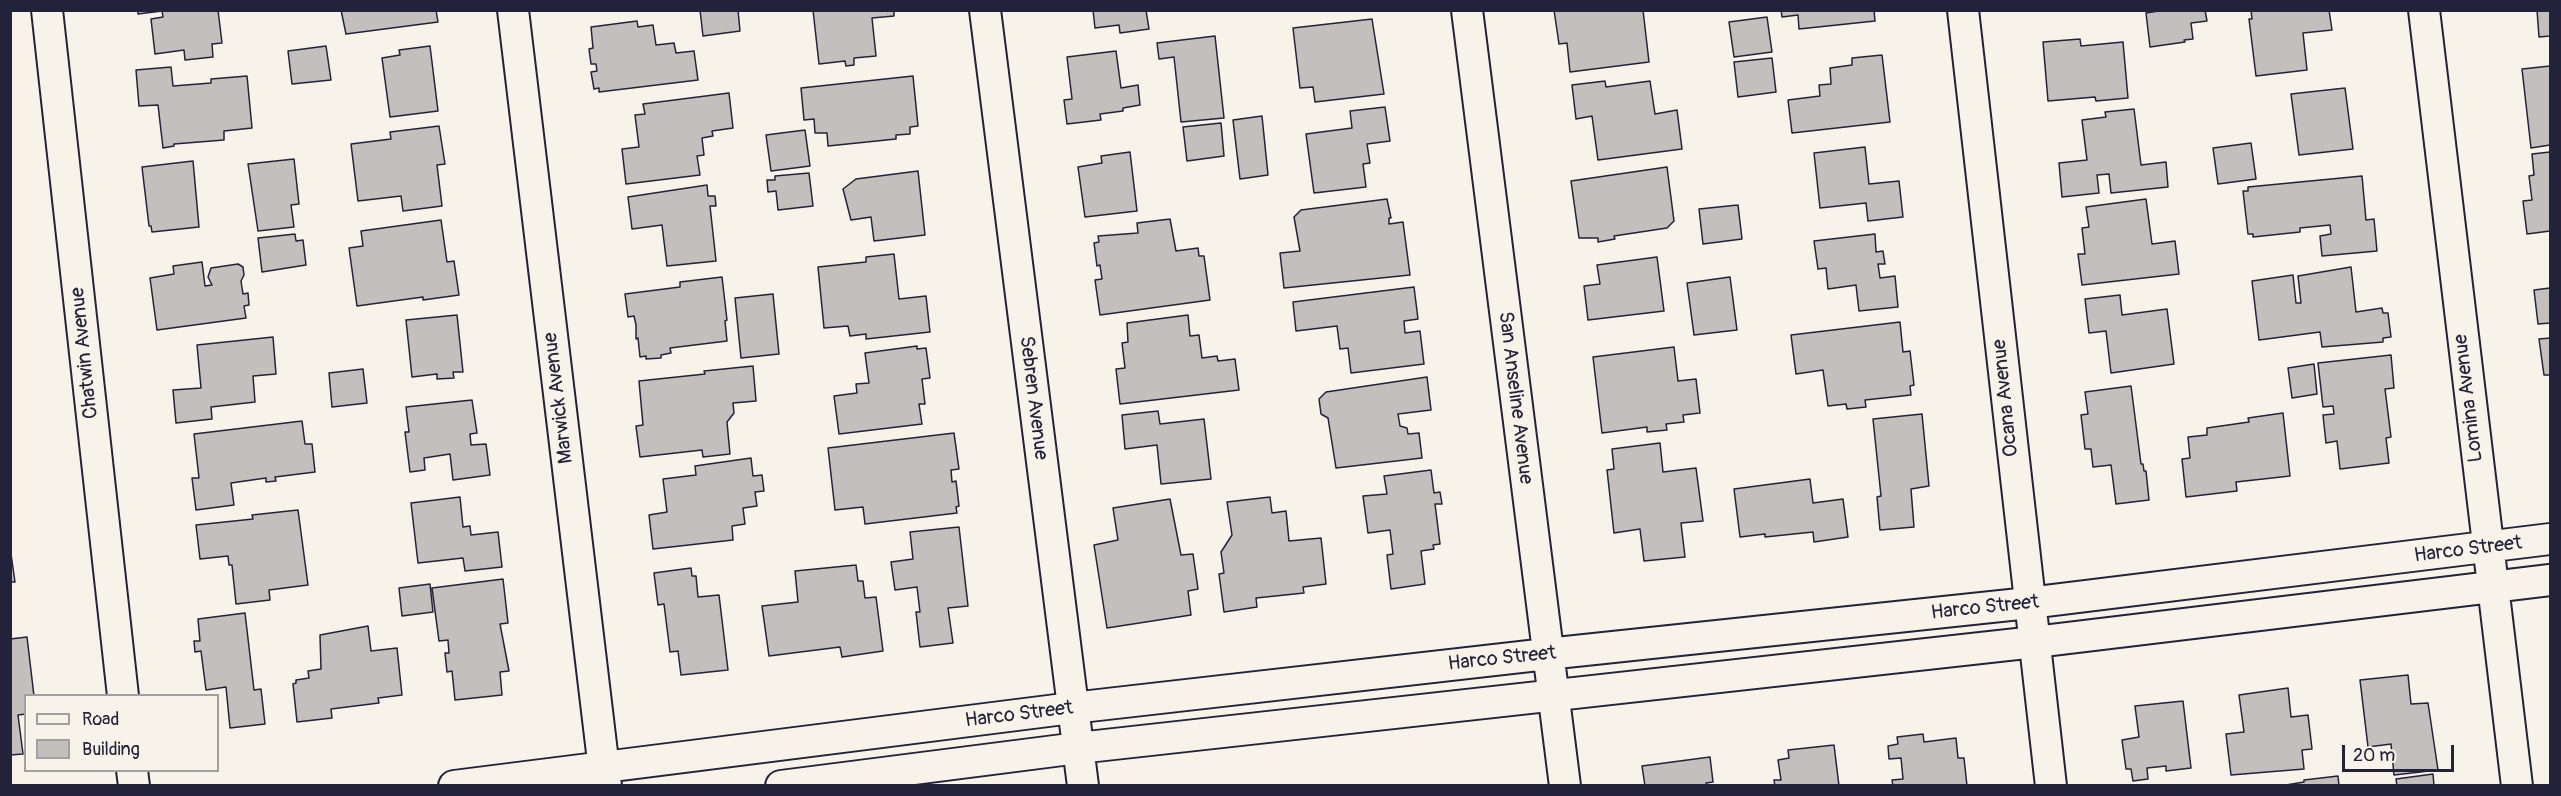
<!DOCTYPE html>
<html>
<head>
<meta charset="utf-8">
<style>
  body { margin:0 }
  #map { position:relative; width:2561px; height:796px; overflow:hidden; background:#f7f3e8; font-family:Pangolin,sans-serif }
  canvas { display:block }
  .frame { position:absolute; inset:0; border:12px solid #22223b; pointer-events:none }
  .legend { position:absolute; left:24px; top:694px; width:195px; height:78px; box-sizing:border-box; background:#f7f3e8; border:2px solid #a29fa3; margin:0; padding:8px 10px; list-style:none; font-size:18px; color:#22223b }
  .legend li { display:flex; align-items:center; gap:12px; height:30px }
  .legend b { width:30px; border:2px solid #a29fa3 }
  .scale { position:absolute; left:2342px; top:745px; width:112px; height:27px; box-sizing:border-box; border:3px solid #22223b; border-top:0; padding-left:8px; font-size:18px; line-height:21px; white-space:nowrap; color:#22223b; -webkit-text-stroke:4px #f7f3e8; paint-order:stroke }
</style>
</head>
<body>
<div id="map">
<canvas width="2561" height="796"></canvas>
<div class="frame"></div>
<ul class="legend">
<li><b style="height:8px;background:#f7f3e8"></b>Road</li>
<li><b style="height:16px;background:#c2bfbd"></b>Building</li>
</ul>
<div class="scale">20 m</div>
</div>
<script>
const c = document.querySelector('canvas').getContext('2d');
c.lineJoin = 'round';
function fill(path, color) {
  c.fillStyle = color;
  c.fill(path, 'evenodd');
}
function shape(rows) {
  const path = new Path2D();
  for (const r of rows) {
    path.moveTo(r[0], r[1]);
    for (let i = 2; i < r.length; i += 2) path.lineTo(r[i], r[i + 1]);
  }
  return path;
}
function strokePath(path, color, width, dash) {
  c.strokeStyle = color;
  c.lineWidth = width;
  c.lineCap = dash ? 'butt' : 'round';
  c.setLineDash(dash || []);
  c.stroke(path);
}
function write(font, color, halo, rows, align = 'center') {
  c.font = font + ' Pangolin,sans-serif';
  c.lineWidth = 4.5;
  c.setLineDash([]);
  c.textBaseline = 'middle';
  c.strokeStyle = halo;
  c.fillStyle = color;
  for (const [text, x, y, turn = 0] of rows) {
    c.save();
    c.translate(x, y);
    c.rotate((+turn || 0) * Math.PI / 180);
    c.textAlign = isNaN(turn) ? turn : align;
    if (halo) c.strokeText(text, 0, 0);
    c.fillText(text, 0, 0);
    c.restore();
  }
}
const building = shape([
  [138,10,218,10,222,43,212,44,213,57,185,60,184,50,155,54,151,19,163,17,162,11,138,14,138,10],
  [341,10,436,10,438,22,346,34,341,10],
  [700,10,738,10,740,31,703,36,700,10],
  [813,10,894,10,894,16,872,18,876,56,854,58,854,65,846,66,845,61,819,64,813,10],
  [1093,10,1146,10,1149,29,1120,33,1119,25,1095,28,1093,10],
  [1554,10,1643,10,1649,62,1570,72,1567,43,1559,44,1554,10],
  [1781,10,1874,10,1875,21,1799,29,1798,15,1782,17,1781,10],
  [2165,10,2205,10,2207,21,2191,23,2193,39,2184,40,2185,42,2150,47,2146,13,2165,10],
  [2251,10,2329,10,2332,30,2303,33,2307,70,2256,76,2249,19,2252,19,2251,10],
  [2537,10,2550,10,2550,36,2539,37,2537,10],
  [1767,17,1772,52,1734,57,1729,22,1767,17],
  [1372,19,1384,94,1315,102,1313,87,1300,88,1293,28,1372,19],
  [637,21,638,27,653,25,656,45,674,43,676,53,694,51,698,80,599,92,599,88,594,89,591,72,597,71,596,64,591,64,589,49,593,48,591,27,637,21],
  [1215,36,1224,118,1181,122,1174,57,1159,59,1157,43,1215,36],
  [2080,39,2081,46,2123,42,2128,98,2096,101,2095,97,2048,101,2043,42,2080,39],
  [326,46,331,80,292,84,288,51,326,46],
  [430,46,438,111,390,117,382,58,400,55,399,50,430,46],
  [1116,51,1121,88,1138,85,1140,105,1123,108,1123,111,1100,114,1101,120,1067,124,1064,100,1072,99,1067,57,1116,51],
  [1882,55,1890,122,1792,133,1788,100,1820,96,1819,85,1831,84,1830,68,1852,65,1852,58,1882,55],
  [1772,58,1776,92,1738,97,1734,62,1772,58],
  [2550,66,2550,145,2531,148,2522,69,2550,66],
  [171,67,173,86,211,83,211,79,247,76,252,128,224,131,224,140,174,144,174,146,163,148,158,105,139,106,136,70,171,67],
  [913,76,918,126,910,127,910,134,896,135,896,139,828,146,827,133,815,133,814,119,804,120,801,88,913,76],
  [1605,81,1606,87,1650,81,1655,114,1677,110,1682,149,1598,160,1592,116,1576,119,1572,85,1605,81],
  [2345,88,2353,149,2299,155,2291,94,2345,88],
  [729,93,733,128,712,131,713,136,702,138,704,155,697,156,700,175,626,184,622,149,639,147,635,115,645,114,643,104,729,93],
  [1385,107,1390,141,1367,144,1370,163,1363,164,1366,187,1314,193,1306,134,1352,128,1350,111,1385,107],
  [2134,109,2141,165,2166,162,2168,187,2111,193,2109,174,2097,175,2099,193,2062,197,2059,163,2087,160,2082,120,2106,117,2105,112,2134,109],
  [1262,116,1268,175,1240,179,1233,120,1262,116],
  [1221,123,1224,156,1187,161,1183,127,1221,123],
  [439,126,445,164,437,165,442,206,403,211,401,196,358,201,351,144,391,139,390,132,439,126],
  [805,130,810,166,771,171,766,135,805,130],
  [2251,143,2256,179,2218,184,2213,148,2251,143],
  [1865,147,1869,184,1899,181,1903,217,1868,221,1866,203,1820,208,1814,153,1865,147],
  [1130,152,1137,211,1085,217,1078,167,1102,163,1101,156,1130,152],
  [2550,152,2550,231,2527,234,2523,201,2532,200,2529,176,2534,175,2532,154,2550,152],
  [294,159,299,204,291,205,294,227,258,231,248,164,294,159],
  [193,161,199,227,152,232,151,226,149,226,142,167,193,161],
  [1667,167,1674,221,1667,228,1614,236,1615,239,1598,242,1598,238,1579,238,1571,181,1667,167],
  [918,171,925,235,874,241,871,217,851,220,843,189,856,179,918,171],
  [809,173,813,206,778,210,776,191,768,192,767,180,775,180,775,176,809,173],
  [2362,176,2366,220,2374,219,2377,251,2322,256,2320,236,2331,234,2330,225,2300,228,2300,232,2253,237,2253,234,2248,234,2243,191,2248,191,2248,187,2362,176],
  [707,185,708,196,715,196,716,206,710,206,716,261,667,266,662,225,632,229,628,197,707,185],
  [1387,199,1391,218,1389,218,1389,224,1403,222,1410,275,1284,288,1280,253,1300,251,1294,217,1301,210,1387,199],
  [2146,199,2152,244,2175,241,2179,274,2082,285,2078,254,2085,254,2082,228,2089,227,2086,207,2146,199],
  [1738,205,1742,239,1703,244,1699,209,1738,205],
  [1170,219,1176,251,1198,248,1199,256,1204,256,1210,300,1100,315,1095,280,1102,279,1100,265,1097,266,1094,243,1099,242,1098,236,1138,233,1137,223,1170,219],
  [441,220,447,262,454,261,459,295,423,300,423,297,357,306,349,248,363,246,361,231,441,220],
  [295,234,296,241,303,240,306,265,262,272,258,238,295,234],
  [1875,234,1876,252,1883,251,1885,264,1878,264,1880,278,1895,276,1898,307,1859,311,1856,285,1828,289,1826,268,1818,269,1814,241,1875,234],
  [894,254,899,299,926,296,930,332,866,339,866,334,850,336,848,326,824,328,818,267,866,262,866,257,894,254],
  [1657,257,1664,311,1588,320,1584,286,1600,284,1597,265,1657,257],
  [202,262,205,286,212,285,208,277,211,268,238,264,243,267,244,275,241,281,243,294,248,293,249,305,244,306,246,318,157,330,150,278,174,274,173,266,202,262],
  [2351,267,2356,312,2382,308,2383,313,2388,313,2391,337,2383,338,2383,342,2322,347,2320,332,2259,340,2252,281,2293,275,2296,303,2301,303,2298,276,2351,267],
  [722,277,727,320,725,321,727,341,670,348,671,353,661,355,661,358,646,359,646,356,640,357,638,338,636,339,636,325,634,316,628,317,625,294,680,287,680,282,722,277],
  [1730,277,1737,330,1694,335,1687,283,1730,277],
  [1414,287,1418,319,1404,321,1405,333,1420,331,1424,364,1351,373,1348,348,1340,349,1337,326,1296,331,1293,302,1414,287],
  [2550,288,2550,323,2538,324,2534,290,2550,288],
  [773,294,779,354,741,358,735,298,773,294],
  [2120,295,2122,315,2167,309,2174,364,2111,373,2106,331,2089,333,2085,299,2120,295],
  [457,315,463,372,453,372,454,378,437,379,437,374,412,377,406,320,457,315],
  [1188,315,1190,336,1199,335,1202,358,1217,356,1218,361,1235,359,1239,390,1120,404,1116,369,1125,368,1122,343,1128,342,1127,323,1188,315],
  [1900,322,1903,352,1910,351,1914,385,1910,386,1911,395,1865,400,1866,407,1847,409,1846,404,1828,406,1823,370,1796,374,1791,335,1900,322],
  [273,337,276,374,253,376,255,402,211,407,212,419,176,423,173,390,201,388,197,345,273,337],
  [2550,338,2550,375,2544,375,2539,339,2550,338],
  [917,346,917,349,926,348,930,378,922,379,925,404,919,404,922,424,839,434,834,396,857,393,856,384,869,383,865,353,917,346],
  [1674,347,1678,381,1696,379,1700,413,1683,415,1684,422,1666,424,1667,430,1647,432,1647,427,1602,433,1593,357,1674,347],
  [2391,355,2394,388,2385,389,2391,437,2386,438,2389,463,2340,469,2337,441,2326,443,2323,415,2334,414,2333,406,2323,407,2318,363,2391,355],
  [2314,364,2317,394,2292,398,2288,368,2314,364],
  [753,366,756,401,733,403,734,413,727,422,730,454,703,457,702,450,640,457,636,426,643,425,639,381,705,374,704,371,753,366],
  [363,369,367,403,332,407,329,373,363,369],
  [1427,377,1431,410,1398,414,1400,426,1407,428,1408,434,1419,433,1422,458,1336,468,1328,418,1321,414,1319,399,1326,392,1427,377],
  [2131,386,2141,464,2143,464,2144,471,2146,471,2149,500,2116,504,2111,465,2093,467,2091,449,2085,449,2081,415,2088,414,2085,392,2131,386],
  [472,400,477,433,470,434,471,445,486,444,490,475,453,480,450,454,424,458,425,470,410,472,405,432,409,432,406,407,472,400],
  [1158,411,1160,424,1204,419,1211,479,1161,484,1157,445,1125,449,1122,415,1158,411],
  [2283,413,2290,476,2236,482,2237,491,2186,497,2182,459,2190,458,2188,437,2207,435,2207,428,2249,422,2248,418,2283,413],
  [1922,414,1929,486,1911,489,1914,527,1880,530,1877,497,1881,496,1873,419,1922,414],
  [302,421,305,444,312,444,315,472,275,477,276,481,266,482,266,478,231,483,234,505,196,510,192,478,199,478,194,434,302,421],
  [954,433,959,469,951,470,952,482,956,481,959,506,956,507,957,513,865,524,863,507,835,510,828,448,954,433],
  [1660,443,1663,472,1696,468,1703,521,1681,523,1685,557,1644,561,1640,529,1614,533,1607,470,1614,469,1612,449,1660,443],
  [751,458,753,476,762,475,764,491,755,492,757,506,743,508,745,524,732,526,733,540,653,549,649,515,667,512,663,479,696,475,695,466,751,458],
  [1431,470,1434,493,1440,492,1442,504,1435,504,1440,544,1433,545,1434,549,1421,551,1425,584,1391,589,1387,555,1393,554,1390,530,1368,533,1363,496,1387,494,1384,476,1431,470],
  [1810,479,1813,503,1843,499,1848,537,1814,542,1813,532,1765,537,1765,534,1740,537,1734,489,1810,479],
  [460,497,463,527,470,526,471,535,498,532,502,567,465,571,463,558,418,563,411,503,460,497],
  [1270,497,1272,513,1286,511,1289,541,1321,538,1326,584,1303,587,1304,593,1256,598,1257,607,1224,612,1219,574,1224,573,1221,552,1232,535,1227,502,1270,497],
  [1170,499,1181,555,1193,554,1198,589,1188,591,1191,615,1107,628,1094,545,1118,540,1113,508,1170,499],
  [298,510,308,585,269,590,270,600,236,604,232,565,229,565,228,556,200,559,196,525,253,519,252,515,298,510],
  [959,527,968,606,948,608,953,643,920,647,916,612,920,612,917,587,895,590,891,562,913,559,910,532,959,527],
  [10,547,15,582,10,582,10,547],
  [856,565,858,581,863,581,865,598,876,597,883,651,842,657,840,647,769,656,762,606,798,602,795,571,856,565],
  [691,568,692,576,696,576,698,597,719,595,728,670,681,675,678,651,670,652,664,604,658,605,654,573,691,568],
  [503,579,508,623,500,624,509,671,500,672,502,695,455,700,452,671,447,672,445,653,449,653,448,640,439,641,432,588,503,579],
  [430,584,433,612,402,616,399,588,430,584],
  [245,613,254,690,261,689,265,724,230,728,226,687,206,690,201,651,195,652,194,641,200,641,198,619,245,613],
  [368,626,371,651,397,648,402,695,378,698,379,703,331,709,332,718,297,722,293,684,296,683,296,680,309,678,308,671,321,669,320,635,368,626],
  [27,637,34,696,26,696,26,714,18,715,23,754,10,755,10,639,27,637],
  [2408,675,2411,704,2428,703,2438,770,2394,775,2391,744,2368,747,2360,680,2408,675],
  [2288,688,2291,717,2308,715,2312,749,2302,750,2304,769,2231,775,2226,734,2244,732,2239,695,2288,688],
  [2183,701,2191,768,2166,771,2166,766,2147,768,2148,779,2133,781,2131,769,2126,769,2122,740,2139,737,2135,706,2183,701],
  [1923,734,1924,742,1956,738,1958,758,1964,758,1967,786,1893,786,1892,780,1903,779,1901,758,1889,759,1888,746,1898,744,1897,737,1923,734],
  [1834,745,1839,786,1775,786,1774,780,1781,780,1778,760,1789,758,1788,750,1834,745],
  [1710,757,1713,782,1706,783,1707,786,1645,786,1642,766,1710,757],
  [2433,774,2434,786,2397,786,2396,779,2433,774],
  [2338,776,2339,786,2280,786,2304,782,2304,780,2338,776]
]);
fill(building, '#c2bfbd');
strokePath(building, '#22223b', 1.5);
const street = shape([
  [47,10,123,696],
  [513,10,606,786],
  [985,10,1083,786],
  [1467,10,1565,786],
  [1963,10,2051,786],
  [2424,10,2517,786],
  [132,770,134,786],
  [454,786,1072,708,1547,654,2029,603,2550,539],
  [781,786,1078,748,2035,642,2550,580]
]);
strokePath(street, '#22223b', 34);
strokePath(street, '#f7f3e8', 30);
write('20px', '#22223b', '#f7f3e8', [
  ["Chatwin Avenue",85,353,-96],
  ["Marwick Avenue",559,398,-97],
  ["Sebren Avenue",1033,398,83],
  ["San Anseline Avenue",1515,398,83],
  ["Ocana Avenue",2006,398,-96],
  ["Lomina Avenue",2469,398,-97],
  ["Harco Street",2468,550,-7],
  ["Harco Street",1985,608,-6],
  ["Harco Street",1502,659,-6],
  ["Harco Street",1019,715,-7]
]);
</script>
</body>
</html>
